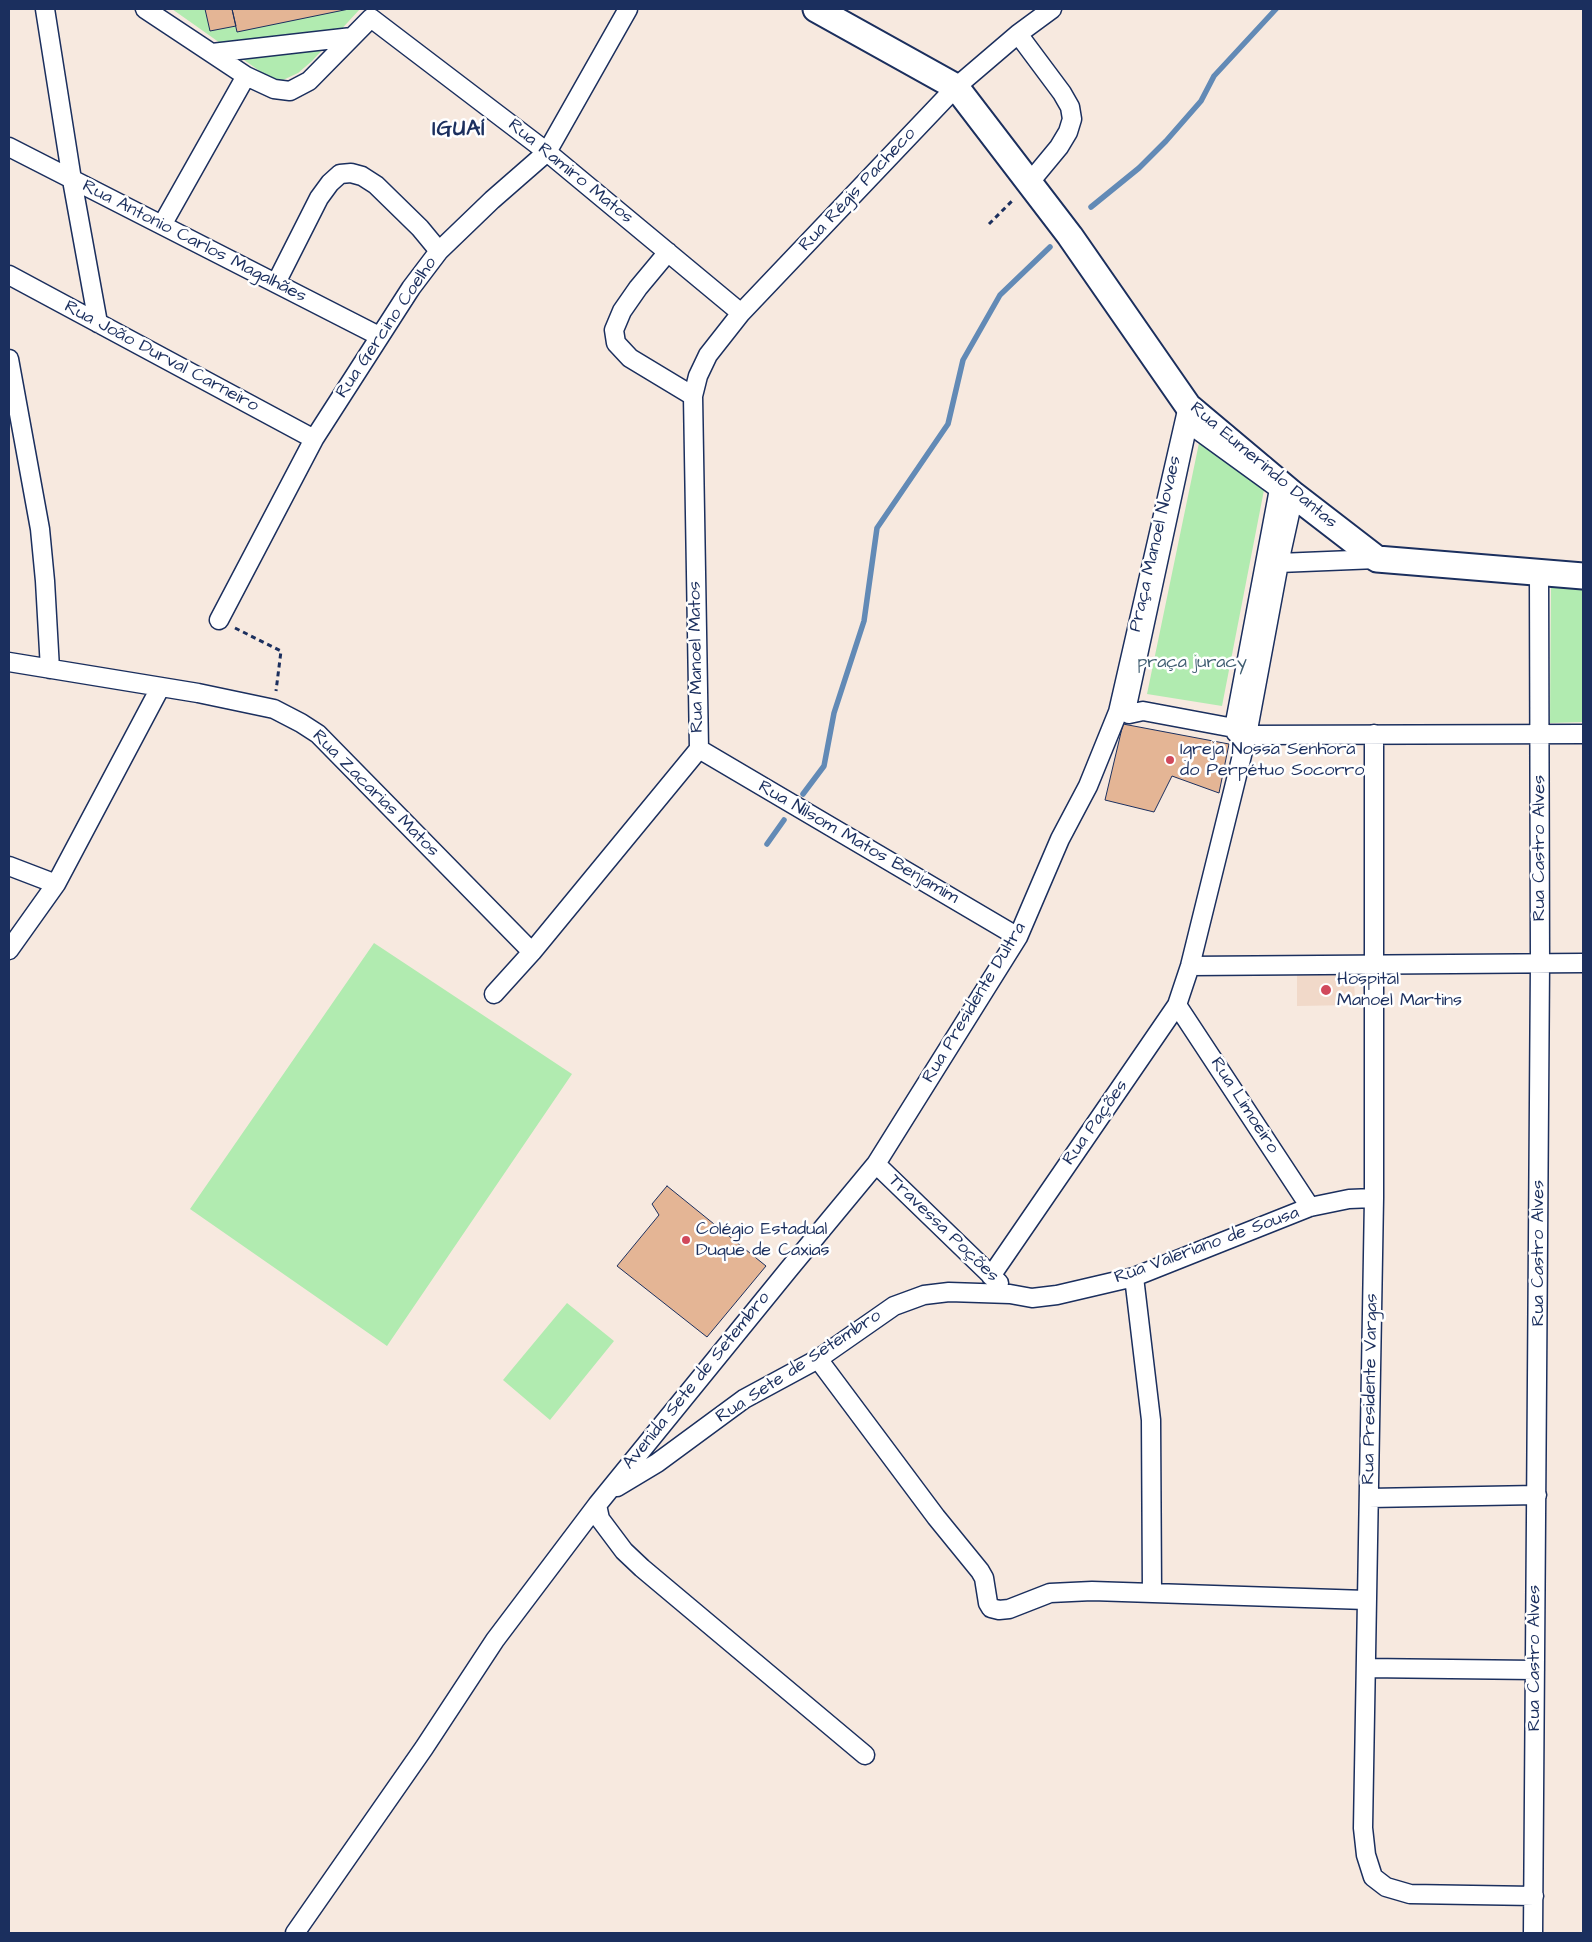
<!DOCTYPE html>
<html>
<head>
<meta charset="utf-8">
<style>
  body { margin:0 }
  #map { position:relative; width:1592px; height:1942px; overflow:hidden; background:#f7e9df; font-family:"Architects Daughter",sans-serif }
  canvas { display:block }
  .frame { position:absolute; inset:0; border:10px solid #1b2f5e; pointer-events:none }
</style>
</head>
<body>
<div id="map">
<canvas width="1592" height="1942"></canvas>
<div class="frame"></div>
</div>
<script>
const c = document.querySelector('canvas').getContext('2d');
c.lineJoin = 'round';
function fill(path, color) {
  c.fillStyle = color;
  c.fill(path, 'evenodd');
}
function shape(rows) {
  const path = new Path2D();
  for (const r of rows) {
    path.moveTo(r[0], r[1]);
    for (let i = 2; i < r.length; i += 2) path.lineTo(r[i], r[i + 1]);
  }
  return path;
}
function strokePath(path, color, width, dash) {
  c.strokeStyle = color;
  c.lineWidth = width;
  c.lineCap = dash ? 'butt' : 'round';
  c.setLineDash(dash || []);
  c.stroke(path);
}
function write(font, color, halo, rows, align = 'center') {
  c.font = font + ' "Architects Daughter",sans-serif';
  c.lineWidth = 5;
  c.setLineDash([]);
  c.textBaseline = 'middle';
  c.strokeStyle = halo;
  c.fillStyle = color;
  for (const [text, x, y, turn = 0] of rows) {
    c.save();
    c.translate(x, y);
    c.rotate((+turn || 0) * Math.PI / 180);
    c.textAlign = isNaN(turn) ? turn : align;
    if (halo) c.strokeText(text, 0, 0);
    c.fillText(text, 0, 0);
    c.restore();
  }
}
fill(shape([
  [1297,975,1354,975,1355,1005,1297,1006]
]), '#f1d9c9');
fill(shape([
  [172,9,360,9,312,61,298,73,283,80,271,79],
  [1199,443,1264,490,1222,706,1147,694],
  [1551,584,1583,586,1583,722,1550,723],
  [374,943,572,1074,387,1346,190,1209],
  [567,1303,614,1341,550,1420,503,1380]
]), '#b1ebb0');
strokePath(shape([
  [1091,207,1139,168,1166,141,1201,101,1214,76,1276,9],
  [803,794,824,766,834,713,864,621,877,528,948,424,963,360,1000,295,1050,247],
  [767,844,784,820]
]), '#628ab6', 5.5);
const building = shape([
  [205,9,232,9,236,26,210,31,205,9],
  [232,9,349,9,237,32,232,9],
  [1123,724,1229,744,1219,793,1172,776,1154,812,1105,800,1123,724],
  [667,1186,766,1266,707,1337,617,1266,659,1215,652,1204,667,1186]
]);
fill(building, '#e4b595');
strokePath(building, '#1b2f5e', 1);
const street = shape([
  [45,9,72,180,98,323],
  [145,9,246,76,274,89,290,91,309,81,371,18,547,152,741,313],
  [1018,34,1062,93,1070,107,1072,119,1068,132,1059,147,1030,182],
  [212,53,352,37],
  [9,147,379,336],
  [162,225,246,76],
  [668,252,638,288,622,311,614,330,616,343,630,358,693,396],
  [9,275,314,439],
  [276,283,319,198,330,183,340,174,351,173,362,176,376,185,420,228,439,251],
  [9,359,40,529,45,581,50,669],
  [1188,423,1279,489,1234,728,1143,711,1129,714,1127,706,1188,423],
  [1279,563,1377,559],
  [219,620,314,439,411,288,439,251,492,200,547,152,628,9],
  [9,662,198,693,274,709,301,723,318,734,532,952],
  [1236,733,1247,735,1583,734],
  [1374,734,1374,1198,1363,1828,1366,1855,1373,1877,1386,1887,1410,1894,1534,1896],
  [699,749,1018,937],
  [9,866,56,884],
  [9,950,56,884,160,688],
  [1190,966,1583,963],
  [494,994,532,952,699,749,693,396,698,376,708,355,741,313,956,87,1018,34,1052,9],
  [1177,1005,1310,1207],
  [876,1164,999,1283],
  [991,1276,1177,1005,1190,966,1247,735,1279,563,1294,495],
  [1134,1277,1151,1420,1152,1593],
  [818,1359,936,1517,980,1571,984,1578,988,1603,991,1608,999,1610,1009,1609,1050,1593,1092,1591,1366,1600],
  [617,1487,657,1463,744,1399,818,1359,894,1306,924,1295,949,1292,1010,1294,1032,1298,1057,1295,1134,1277,1310,1207,1349,1199,1374,1198],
  [1369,1498,1537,1495],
  [597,1505,600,1519,624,1551,642,1568,865,1755],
  [1366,1668,1535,1670],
  [295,1933,424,1748,495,1640,597,1505,789,1269,876,1164,1018,937,1060,839,1088,786,1118,712,1188,406],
  [1533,1933,1540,963,1539,573]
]);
const secondary = shape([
  [816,9,956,87,1070,236,1188,406,1294,495,1377,559,1583,576]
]);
strokePath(street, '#1b2f5e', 21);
strokePath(secondary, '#1b2f5e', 29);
strokePath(shape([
  [989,224,1014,199],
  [235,628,281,651,276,691]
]), '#1b2f5e', 3, [5, 4]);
strokePath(street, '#fff', 18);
strokePath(secondary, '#fff', 25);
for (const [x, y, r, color] of [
  [1170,760,5,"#d1495b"],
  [1326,990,6,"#d1495b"],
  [686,1240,5,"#d1495b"]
]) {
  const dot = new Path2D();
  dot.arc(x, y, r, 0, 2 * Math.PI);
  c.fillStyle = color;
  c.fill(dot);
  strokePath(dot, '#fff', 2);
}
write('18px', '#1b2f5e', '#fff', [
  ["Rua Ramiro Matos",570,172,39],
  ["Rua Régis Pacheco",858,190,-47],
  ["Rua Antonio Carlos Magalhães",194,242,27],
  ["Rua Gercino Coelho",387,328,-56],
  ["Rua João Durval Carneiro",161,357,28],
  ["Rua Eumerindo Dantas",1263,466,40],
  ["Praça Manoel Novaes",1156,544,-77],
  ["Rua Manoel Matos",697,657,-91],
  ["Rua Zacarias Matos",375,794,45],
  ["Rua Nilsom Matos Benjamim",858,843,30],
  ["Rua Castro Alves",1540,848,-90],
  ["Rua Presidente Dultra",975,1003,-59],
  ["Rua Limoeiro",1244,1106,57],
  ["Rua Pações",1096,1123,-55],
  ["Travessa Poções",943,1229,44],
  ["Rua Valeriano de Sousa",1207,1246,-20],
  ["Rua Castro Alves",1539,1253,-90],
  ["Rua Sete de Setembro",799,1367,-33],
  ["Avenida Sete de Setembro",697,1381,-51],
  ["Rua Presidente Vargas",1371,1389,-89],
  ["Rua Castro Alves",1535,1658,-90]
]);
write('18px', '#405e72', '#fff', [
  ["praça juracy",1192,663]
]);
write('18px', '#1b2f5e', '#fff', [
  ["Igreja Nossa Senhora",1180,750],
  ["do Perpétuo Socorro",1180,771],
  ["Hospital",1337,980],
  ["Manoel Martins",1337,1001],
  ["Colégio Estadual",696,1230],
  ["Duque de Caxias",696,1251]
], 'left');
c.letterSpacing = '1px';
write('bold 22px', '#1b2f5e', '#fff', [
  ["IGUAÍ",459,130]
]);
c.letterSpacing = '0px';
</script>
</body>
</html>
